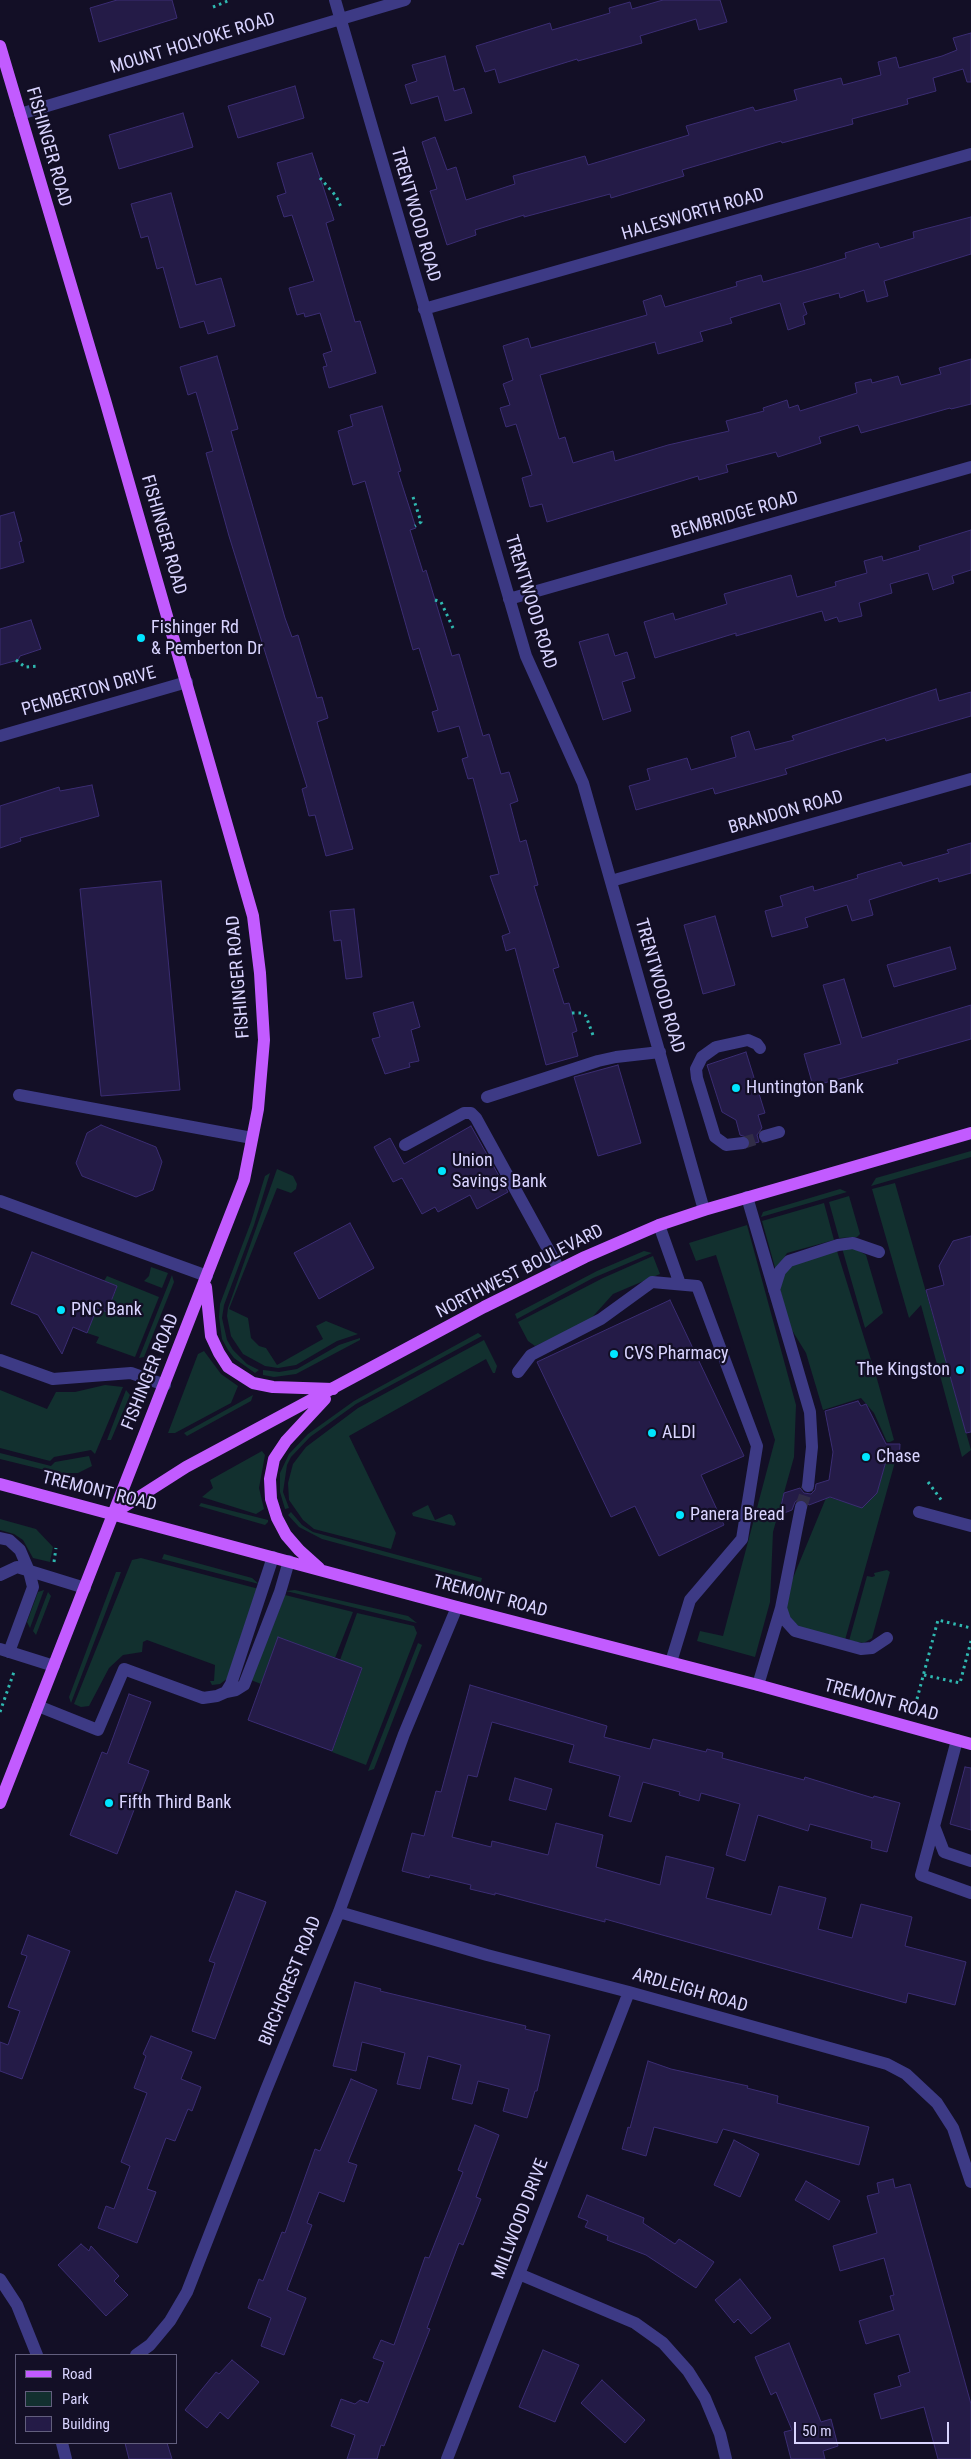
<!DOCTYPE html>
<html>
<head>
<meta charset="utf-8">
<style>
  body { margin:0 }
  #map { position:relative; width:971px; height:2459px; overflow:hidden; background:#130f26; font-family:"Roboto Condensed",sans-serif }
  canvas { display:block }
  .legend { position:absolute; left:15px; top:2354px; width:162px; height:90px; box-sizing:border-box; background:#130f26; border:1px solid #625e7d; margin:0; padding:6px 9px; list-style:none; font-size:15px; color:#d9d4ff }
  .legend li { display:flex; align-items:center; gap:10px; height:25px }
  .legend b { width:25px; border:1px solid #625e7d }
  .scale { position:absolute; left:794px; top:2422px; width:155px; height:22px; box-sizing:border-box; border:2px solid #d9d4ff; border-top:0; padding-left:6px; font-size:15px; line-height:18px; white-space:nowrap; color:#d9d4ff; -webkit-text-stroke:4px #130f26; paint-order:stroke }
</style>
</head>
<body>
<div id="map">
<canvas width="971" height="2459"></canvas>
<ul class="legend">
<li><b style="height:6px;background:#c25bff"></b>Road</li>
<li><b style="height:14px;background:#12302f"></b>Park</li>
<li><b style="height:14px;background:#241b47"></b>Building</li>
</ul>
<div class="scale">50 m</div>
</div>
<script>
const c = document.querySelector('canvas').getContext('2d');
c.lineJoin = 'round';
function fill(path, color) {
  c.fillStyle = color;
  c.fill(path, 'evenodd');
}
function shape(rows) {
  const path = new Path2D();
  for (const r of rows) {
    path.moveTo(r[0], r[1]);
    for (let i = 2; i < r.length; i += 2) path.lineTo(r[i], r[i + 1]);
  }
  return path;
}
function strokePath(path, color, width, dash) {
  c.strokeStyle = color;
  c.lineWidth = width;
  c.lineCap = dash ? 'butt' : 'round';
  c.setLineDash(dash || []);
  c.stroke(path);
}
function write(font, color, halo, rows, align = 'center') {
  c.font = font + ' "Roboto Condensed",sans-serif';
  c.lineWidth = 4.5;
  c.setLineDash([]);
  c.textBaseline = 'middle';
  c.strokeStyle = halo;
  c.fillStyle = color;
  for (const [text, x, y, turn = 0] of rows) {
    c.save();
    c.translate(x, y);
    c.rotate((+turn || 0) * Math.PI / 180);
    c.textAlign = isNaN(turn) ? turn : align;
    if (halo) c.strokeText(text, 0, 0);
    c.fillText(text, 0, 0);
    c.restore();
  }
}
fill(shape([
  [971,1151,971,1157,871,1186,876,1178],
  [277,1169,293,1176,297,1184,296,1189,291,1193,277,1188,229,1309,248,1318,251,1338,259,1346,266,1348,277,1365,323,1339,316,1326,326,1321,358,1334,337,1341,296,1365,278,1368,265,1366,243,1354,231,1336,227,1316,228,1308],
  [270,1173,254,1225,224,1305,222,1318,227,1340,233,1350,247,1364,259,1370,255,1373,234,1358,228,1350,222,1339,219,1317,220,1304,251,1222,265,1176],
  [895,1183,971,1450,962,1457,921,1305,909,1318,872,1189],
  [840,1189,847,1192,761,1217,763,1212],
  [849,1196,860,1234,857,1237,839,1238,829,1202],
  [824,1203,834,1240,787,1253,776,1271,762,1221],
  [747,1225,796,1405,794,1457,773,1532,770,1602,755,1657,697,1641,700,1631,723,1636,775,1440,716,1255,696,1261,689,1243],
  [851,1246,866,1255,883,1313,865,1328,842,1248],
  [644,1251,652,1253,593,1278,517,1319,515,1314,597,1271],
  [837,1251,877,1379,894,1440,890,1442,887,1442,874,1413,861,1398,823,1410,806,1353,790,1327,780,1289,780,1277,791,1265],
  [653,1256,660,1274,613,1294,587,1323,535,1346,528,1341,518,1322,603,1278],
  [151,1267,168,1273,162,1288,144,1281,149,1276],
  [172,1275,174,1282,144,1357,139,1358],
  [107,1276,159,1297,135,1357,96,1343,99,1337,87,1333,97,1308,107,1312,117,1287,104,1281],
  [478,1333,482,1336,356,1404,310,1437,291,1457,287,1465,283,1492,289,1508,285,1509,280,1492,280,1473,289,1454,308,1434,354,1401],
  [360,1338,360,1340,296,1374,274,1377,263,1375,263,1370,279,1372,297,1369,339,1345],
  [484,1340,497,1366,495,1373,493,1373,486,1359,349,1436,396,1533,391,1549,314,1529,303,1520,289,1500,288,1483,293,1464,306,1447,358,1408],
  [204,1351,221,1374,238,1386,231,1403,175,1433,168,1433,198,1354],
  [105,1385,123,1387,95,1454,91,1450,54,1457,50,1461,0,1448,0,1390,47,1409,56,1392,75,1392],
  [126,1390,130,1395,111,1440,107,1440],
  [253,1395,251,1401,187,1436,184,1433],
  [262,1451,265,1455,259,1488,264,1509,256,1514,202,1497,213,1488,210,1480],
  [0,1453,51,1466,55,1462,89,1456,92,1466,78,1473,57,1473,0,1459],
  [886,1461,895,1462,845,1640,799,1627,786,1613,788,1590,826,1498,831,1498,862,1507,877,1493],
  [201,1503,268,1520,268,1522,265,1525,199,1506],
  [428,1505,435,1520,449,1514,452,1515,456,1524,454,1526,413,1516,412,1513],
  [291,1512,302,1525,313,1532,482,1578,481,1582,322,1539,299,1527,288,1515],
  [0,1519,36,1529,53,1547,50,1562,33,1558,23,1540,14,1534,0,1530],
  [164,1554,252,1578,259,1584,162,1559],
  [141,1558,259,1589,228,1678,220,1684,212,1685,210,1681,214,1681,215,1665,147,1640,143,1642,142,1652,123,1655,109,1668,89,1706,81,1707,74,1704,132,1560],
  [887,1570,890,1572,872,1638,864,1643,849,1641,867,1576,872,1577,875,1576,874,1573],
  [116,1572,121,1572,71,1703,69,1697],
  [44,1590,30,1628,27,1622,38,1592],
  [295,1590,408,1616,417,1623,286,1591],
  [48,1592,51,1596,36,1635,33,1631],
  [285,1595,353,1612,335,1658,278,1638,261,1684,251,1680],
  [357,1613,414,1626,417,1633,366,1765,332,1752,362,1669,340,1660],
  [418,1643,422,1645,374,1769,368,1771]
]), '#12302f');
const building = shape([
  [117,0,172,0,177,18,99,42,90,8,117,0],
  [663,0,720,0,727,22,699,30,696,19,640,36,642,43,578,61,577,59,499,83,495,69,485,72,476,46,550,23,552,30,610,13,609,8,630,2,632,9,663,0],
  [971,33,971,82,967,82,963,69,933,78,936,91,907,99,908,104,852,119,853,124,782,143,781,141,682,170,684,176,611,198,610,194,524,217,524,215,475,230,476,235,447,245,430,191,437,189,422,142,435,137,447,170,456,167,466,200,515,184,513,176,585,156,588,165,689,135,686,126,753,107,755,111,797,100,794,90,841,78,843,85,881,75,878,62,896,57,899,68,942,56,957,50,953,38,971,33],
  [445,56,454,91,464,88,472,113,445,121,438,96,411,104,405,85,417,81,412,65,445,56],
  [295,86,304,118,238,138,228,106,295,86],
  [183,113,193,147,119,169,109,135,183,113],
  [312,153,334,220,326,223,355,322,360,321,376,373,329,388,323,367,327,366,323,354,332,351,320,313,305,317,304,313,297,315,289,288,314,281,292,215,284,217,277,196,286,193,277,163,312,153],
  [171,193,196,285,221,278,235,326,208,334,204,321,180,328,163,267,157,269,148,236,141,238,131,204,171,193],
  [971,217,971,254,884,281,888,296,867,302,864,290,840,298,839,293,803,303,807,314,803,316,805,324,788,330,780,303,730,318,732,323,700,332,703,341,658,354,655,342,540,375,559,439,565,437,573,463,613,451,615,461,668,445,729,431,726,421,764,411,763,408,787,400,789,408,798,405,800,411,857,393,855,383,871,379,872,383,898,376,901,385,941,374,939,368,971,359,971,404,951,409,950,408,861,433,858,425,819,437,821,443,778,457,776,452,726,465,728,472,699,480,698,476,547,522,542,504,530,507,522,478,532,475,516,424,506,427,500,408,510,405,503,384,513,380,503,346,528,338,531,348,647,315,643,301,661,295,665,307,737,286,736,282,761,275,763,282,813,268,846,258,845,253,878,243,880,248,914,238,913,232,971,217],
  [217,356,238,429,231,431,285,618,292,637,298,635,317,698,322,697,328,718,317,722,353,849,326,856,315,815,309,816,302,789,307,787,229,536,206,453,213,451,196,392,188,395,180,367,217,356],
  [382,406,401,471,398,472,416,528,410,530,423,572,426,570,452,656,459,654,483,736,489,734,501,774,509,772,518,801,510,804,520,842,526,840,538,885,534,886,559,967,553,969,564,1004,569,1003,577,1031,572,1033,578,1056,546,1065,515,948,506,951,502,936,510,933,490,876,499,874,473,778,468,779,462,759,468,757,459,726,438,732,432,712,438,710,419,648,413,650,365,481,353,485,338,431,353,426,350,415,382,406],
  [14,512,22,541,19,542,24,562,0,569,0,516,14,512],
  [971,530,971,570,952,576,954,583,933,590,928,573,890,584,892,593,859,603,862,616,839,622,837,617,825,621,822,611,736,636,736,633,655,658,644,622,673,613,675,620,727,604,724,594,791,575,797,597,836,586,835,582,867,573,864,561,882,556,883,561,920,550,919,546,971,530],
  [31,620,41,649,20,656,18,660,0,665,0,629,31,620],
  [608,634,615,656,627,652,635,678,622,682,631,711,603,720,579,642,608,634],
  [936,689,939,701,971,692,971,716,886,741,885,738,785,769,787,774,715,794,713,788,636,810,629,786,650,780,647,769,687,758,691,770,736,757,731,737,749,731,755,750,794,740,792,736,936,689],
  [92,785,99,816,20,838,21,841,0,848,0,806,59,787,60,791,92,785],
  [971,843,971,873,939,882,938,878,869,900,873,915,852,921,847,905,805,918,808,927,772,937,765,911,783,906,780,896,813,886,814,891,858,878,857,875,901,862,903,866,949,853,947,850,971,843],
  [161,881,180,1090,101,1096,80,889,161,881],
  [354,909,362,977,346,979,341,940,334,941,330,911,354,909],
  [715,916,735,985,703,994,684,925,715,916],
  [950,947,956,969,894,987,887,965,950,947],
  [844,979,862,1038,971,1005,971,1039,897,1060,898,1063,813,1086,804,1054,841,1044,823,985,844,979],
  [413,1002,420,1027,411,1030,419,1061,409,1063,410,1067,385,1074,372,1039,380,1037,373,1013,413,1002],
  [746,1052,765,1113,758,1115,762,1128,757,1135,759,1142,751,1144,749,1138,740,1135,736,1120,722,1112,707,1065,746,1052],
  [618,1065,641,1143,598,1156,574,1077,618,1065],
  [101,1125,156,1147,162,1162,153,1190,136,1197,82,1176,76,1163,87,1133,101,1125],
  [471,1126,508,1192,477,1209,470,1195,438,1212,435,1207,422,1214,402,1178,393,1182,374,1147,390,1138,404,1164,471,1126],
  [350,1223,374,1268,319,1299,294,1253,350,1223],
  [971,1236,971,1432,966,1433,926,1290,944,1285,939,1266,953,1241,971,1236],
  [32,1252,117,1286,107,1312,97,1308,87,1333,73,1327,62,1354,38,1315,11,1304,32,1252],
  [670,1300,744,1456,701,1475,724,1525,659,1556,635,1506,611,1517,537,1362,670,1300],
  [858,1401,861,1406,866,1404,886,1444,900,1444,899,1462,886,1461,877,1493,862,1508,830,1497,809,1505,806,1501,799,1499,795,1502,792,1510,779,1515,784,1493,800,1488,804,1493,811,1494,815,1490,816,1484,829,1480,833,1452,825,1411,858,1401],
  [278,1637,362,1668,332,1751,248,1720,278,1637],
  [470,1685,607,1726,604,1737,650,1749,653,1739,706,1752,707,1749,723,1753,722,1758,804,1780,805,1777,873,1798,874,1796,900,1803,887,1852,871,1848,872,1841,810,1824,808,1831,758,1815,745,1861,726,1855,740,1804,701,1793,699,1801,679,1795,680,1792,643,1782,631,1822,609,1816,620,1776,569,1762,574,1745,492,1722,477,1777,468,1775,452,1837,491,1847,492,1841,548,1855,556,1823,603,1835,596,1867,660,1885,666,1856,714,1868,706,1898,771,1915,779,1886,826,1898,818,1929,852,1938,861,1904,912,1917,905,1946,966,1962,955,2005,908,1993,906,2003,605,1919,605,1922,495,1893,495,1895,470,1889,471,1885,430,1875,429,1878,402,1871,412,1833,424,1836,436,1791,441,1792,470,1685],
  [129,1694,151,1702,128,1763,149,1771,117,1854,70,1835,102,1752,107,1754,129,1694],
  [965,1767,971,1768,971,1830,950,1824,965,1767],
  [515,1778,552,1789,546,1810,509,1800,515,1778],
  [236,1891,266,1902,215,2039,192,2031,215,1963,209,1961,236,1891],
  [28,1935,70,1951,22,2079,0,2071,0,2042,8,2045,20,2011,8,2007,27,1956,21,1954,28,1935],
  [355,1982,381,1989,380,1991,526,2026,525,2029,550,2035,537,2091,535,2091,527,2118,503,2111,509,2089,478,2081,472,2104,452,2099,461,2065,428,2056,420,2089,397,2084,405,2053,362,2042,356,2071,333,2066,355,1982],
  [151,2036,192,2052,181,2079,201,2087,192,2111,188,2109,175,2141,166,2138,147,2189,156,2192,137,2243,98,2228,106,2206,114,2209,130,2166,121,2162,147,2093,134,2088,146,2056,143,2054,151,2036],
  [648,2061,671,2069,748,2086,747,2088,778,2096,777,2103,869,2127,859,2165,723,2129,717,2143,654,2127,646,2156,622,2149,628,2127,630,2128,648,2061],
  [351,2079,377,2090,348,2162,357,2165,344,2202,319,2192,307,2223,312,2225,287,2290,306,2298,284,2355,261,2346,271,2318,248,2308,259,2279,263,2281,282,2232,285,2233,315,2149,320,2151,351,2079],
  [475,2125,499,2135,476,2197,481,2199,463,2245,459,2243,427,2328,430,2329,384,2446,381,2445,377,2459,347,2459,355,2435,331,2426,341,2399,355,2404,360,2400,368,2403,384,2362,373,2358,381,2340,394,2345,425,2257,429,2258,463,2172,458,2170,475,2125],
  [734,2140,759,2154,740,2197,714,2185,734,2140],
  [893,2179,895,2188,910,2184,971,2404,971,2459,938,2459,924,2407,881,2419,874,2394,901,2386,898,2376,910,2372,899,2334,866,2344,859,2321,894,2310,890,2296,894,2295,884,2258,840,2271,833,2246,877,2233,867,2196,879,2193,877,2183,893,2179],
  [806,2181,840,2201,829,2220,795,2200,806,2181],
  [587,2195,644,2218,643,2223,675,2244,679,2239,714,2262,696,2288,646,2255,607,2240,608,2236,585,2227,588,2221,578,2217,587,2195],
  [81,2244,89,2251,91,2246,119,2276,114,2281,128,2295,106,2316,58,2265,81,2244],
  [740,2279,771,2318,751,2334,738,2319,734,2323,715,2300,740,2279],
  [789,2343,821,2422,831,2419,838,2446,823,2451,825,2459,791,2459,784,2432,792,2430,776,2392,771,2395,755,2357,789,2343],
  [543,2350,579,2365,555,2422,519,2407,543,2350],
  [232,2360,259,2382,228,2419,220,2412,207,2428,185,2410,216,2372,219,2374,232,2360],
  [602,2380,645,2420,625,2443,581,2403,602,2380],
  [125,2443,167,2443,172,2459,129,2459,125,2443]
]);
fill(building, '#241b47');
strokePath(building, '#3b2d73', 1);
strokePath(shape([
  [743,1143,765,1136],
  [801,1507,808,1486]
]), '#312d47', 12, [12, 6]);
strokePath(shape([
  [213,7,230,0],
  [320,178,336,196,341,207],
  [413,497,421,522,415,526],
  [435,600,441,602,453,628],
  [16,660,25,667,39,666],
  [572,1013,581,1013,586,1016,594,1038],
  [928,1482,942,1501],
  [54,1562,56,1548],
  [924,1675,960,1683,971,1641],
  [917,1699,938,1620,971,1628],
  [0,1712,15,1669]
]), '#2fb8b0', 3, [2.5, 4]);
strokePath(shape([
  [335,0,526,656,583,783,704,1210],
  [20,114,405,0],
  [424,309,971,154],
  [509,599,971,467],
  [0,736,187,682],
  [611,881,971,779],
  [19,1095,252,1138],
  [487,1097,598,1061,616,1057,660,1052],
  [765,1136,779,1132],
  [743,1143,726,1145,715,1137,697,1078,696,1069,702,1057,716,1047,748,1040,757,1044,760,1048],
  [405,1145,464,1113,471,1113,476,1118,559,1269],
  [747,1197,810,1412,812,1447,808,1486],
  [0,1201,207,1276],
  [659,1225,680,1284],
  [774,1290,780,1271,789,1261,838,1245,853,1243,879,1252],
  [0,1360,53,1379,131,1373,165,1385],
  [518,1372,531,1355,601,1319,652,1282,697,1286,757,1446,742,1539,690,1600,671,1662],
  [919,1512,971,1526],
  [0,1538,9,1540,20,1550,29,1571,33,1587,9,1652],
  [0,1575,17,1567,85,1588],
  [781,1608,785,1620,795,1631,861,1649,872,1648,887,1638],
  [0,1649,54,1666],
  [758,1685,781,1608,801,1507],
  [226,1692,236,1690,244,1685,280,1592,289,1561],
  [38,1706,98,1730,124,1669,203,1698,217,1696,226,1692,231,1684,273,1557],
  [957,1740,921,1875,971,1893],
  [934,1826,944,1852,971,1861],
  [339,1912,487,1955,629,1992,887,2064,906,2074,937,2103,953,2128,971,2182],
  [519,2274,635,2323,663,2343,688,2371,705,2398,720,2434,726,2459],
  [0,2279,17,2305,37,2355],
  [136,2355,150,2345,170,2321,187,2292,266,2090,339,1912,404,1734,457,1607],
  [62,2443,66,2459],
  [447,2459,629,1992]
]), '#3d3a85', 12);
strokePath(shape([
  [0,46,105,400,253,916,260,973,264,1040,258,1109,244,1180,0,1803],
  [206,1287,211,1336,219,1353,228,1367,253,1383,273,1387,333,1389],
  [0,1484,457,1607,758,1685,971,1744],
  [114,1513,186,1467,484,1307,585,1257,659,1225,704,1210,971,1133],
  [319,1568,299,1550,286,1535,277,1518,271,1499,270,1479,274,1459,286,1441,325,1399]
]), '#c25bff', 12);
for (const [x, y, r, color] of [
  [141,638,5,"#00e5ff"],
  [736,1088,5,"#00e5ff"],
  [442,1171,5,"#00e5ff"],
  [61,1310,5,"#00e5ff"],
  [614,1354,5,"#00e5ff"],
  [960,1370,5,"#00e5ff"],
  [652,1433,5,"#00e5ff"],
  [866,1457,5,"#00e5ff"],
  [680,1515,5,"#00e5ff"],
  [109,1803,5,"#00e5ff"]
]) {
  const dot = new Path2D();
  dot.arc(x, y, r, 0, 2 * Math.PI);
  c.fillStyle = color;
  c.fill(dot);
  strokePath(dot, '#130f26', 2);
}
write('18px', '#d9d4ff', '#130f26', [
  ["MOUNT HOLYOKE ROAD",193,44,-17],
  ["FISHINGER ROAD",48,147,74],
  ["TRENTWOOD ROAD",415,215,74],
  ["HALESWORTH ROAD",693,215,-16],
  ["BEMBRIDGE ROAD",735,516,-16],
  ["FISHINGER ROAD",163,535,74],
  ["TRENTWOOD ROAD",530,602,73],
  ["PEMBERTON DRIVE",89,692,-16],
  ["BRANDON ROAD",786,813,-16],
  ["FISHINGER ROAD",239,977,-95],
  ["TRENTWOOD ROAD",659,986,74],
  ["NORTHWEST BOULEVARD",520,1272,-27],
  ["FISHINGER ROAD",151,1372,-68],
  ["TREMONT ROAD",99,1492,14],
  ["TREMONT ROAD",490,1597,15],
  ["TREMONT ROAD",881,1701,15],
  ["BIRCHCREST ROAD",291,1981,-68],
  ["ARDLEIGH ROAD",690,1991,16],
  ["MILLWOOD DRIVE",521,2219,-69]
]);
write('18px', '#d9d4ff', '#130f26', [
  ["Fishinger Rd",151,628],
  ["& Pemberton Dr",151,649],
  ["Huntington Bank",746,1088],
  ["Union",452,1161],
  ["Savings Bank",452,1182],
  ["PNC Bank",71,1310],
  ["CVS Pharmacy",624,1354],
  ["The Kingston",950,1370,"right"],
  ["ALDI",662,1433],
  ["Chase",876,1457],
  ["Panera Bread",690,1515],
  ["Fifth Third Bank",119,1803]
], 'left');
</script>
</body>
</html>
